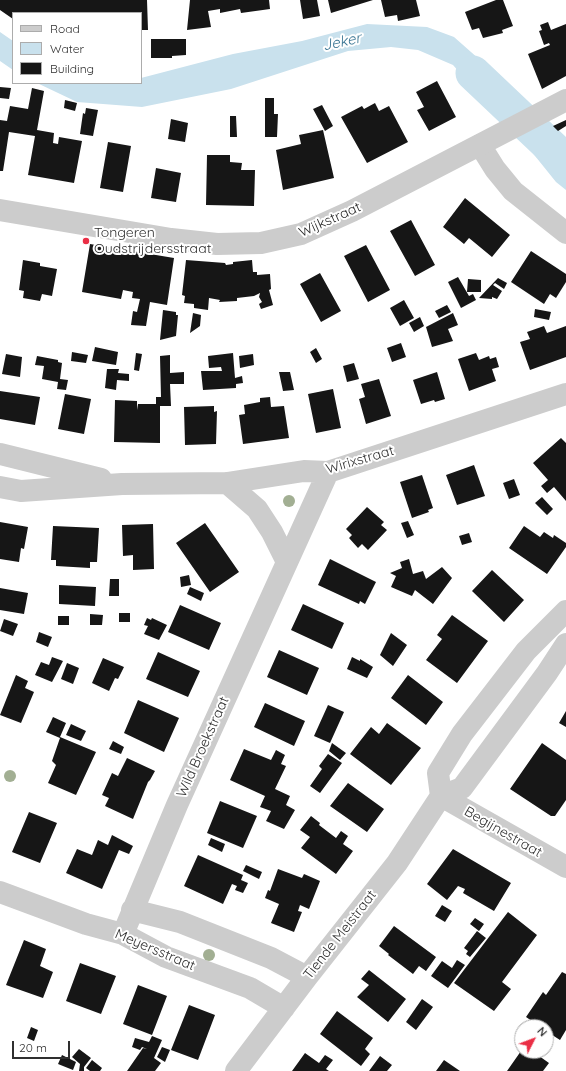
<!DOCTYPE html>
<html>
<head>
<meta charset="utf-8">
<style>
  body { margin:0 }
  #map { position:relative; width:566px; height:1071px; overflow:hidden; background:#fff; font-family:Quicksand,sans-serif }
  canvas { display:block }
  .legend { position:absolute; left:12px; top:12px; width:130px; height:72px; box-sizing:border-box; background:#fff; border:1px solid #acacac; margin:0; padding:5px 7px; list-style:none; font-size:12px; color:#2f2f2f }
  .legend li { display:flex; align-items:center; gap:8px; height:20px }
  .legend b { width:20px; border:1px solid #acacac }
  .north { position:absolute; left:514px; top:1019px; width:40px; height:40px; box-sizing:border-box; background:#fff; border:1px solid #acacac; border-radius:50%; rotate:48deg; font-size:11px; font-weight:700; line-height:16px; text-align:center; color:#2f2f2f }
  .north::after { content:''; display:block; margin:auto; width:14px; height:18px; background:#ea2e45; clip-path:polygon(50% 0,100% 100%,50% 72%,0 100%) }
  .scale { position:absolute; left:12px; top:1041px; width:58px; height:18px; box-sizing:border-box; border:2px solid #2f2f2f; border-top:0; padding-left:5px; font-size:12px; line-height:14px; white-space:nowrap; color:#2f2f2f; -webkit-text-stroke:3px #fff; paint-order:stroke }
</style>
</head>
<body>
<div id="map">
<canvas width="566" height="1071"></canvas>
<ul class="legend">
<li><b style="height:5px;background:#ccc"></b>Road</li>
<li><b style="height:11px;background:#c9e1ed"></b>Water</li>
<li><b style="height:11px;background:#161616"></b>Building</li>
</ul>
<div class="north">N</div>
<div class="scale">20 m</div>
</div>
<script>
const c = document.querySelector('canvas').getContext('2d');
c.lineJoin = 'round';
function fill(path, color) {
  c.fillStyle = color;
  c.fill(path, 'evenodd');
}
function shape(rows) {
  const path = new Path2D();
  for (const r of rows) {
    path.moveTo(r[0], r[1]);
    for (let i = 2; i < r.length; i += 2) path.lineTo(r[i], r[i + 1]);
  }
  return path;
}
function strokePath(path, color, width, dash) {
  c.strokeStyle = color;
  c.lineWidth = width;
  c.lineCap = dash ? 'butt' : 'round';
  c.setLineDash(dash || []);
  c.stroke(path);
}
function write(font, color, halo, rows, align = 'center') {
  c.font = font + ' Quicksand,sans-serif';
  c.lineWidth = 4;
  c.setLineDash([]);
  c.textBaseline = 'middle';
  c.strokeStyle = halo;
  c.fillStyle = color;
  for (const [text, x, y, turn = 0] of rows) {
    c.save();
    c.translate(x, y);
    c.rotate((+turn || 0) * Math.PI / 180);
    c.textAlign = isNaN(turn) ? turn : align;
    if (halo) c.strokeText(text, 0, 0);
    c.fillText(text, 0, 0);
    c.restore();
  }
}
fill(shape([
  [367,24,427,27,454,37,488,67,519,100,496,114,453,65,418,50,391,47,348,51,231,89,142,107,77,102,37,83,141,83,141,78,233,54,302,41],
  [0,32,13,41,13,70,0,61],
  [544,126,566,145,566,190,556,182,523,141]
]), '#c9e1ed');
strokePath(shape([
  [473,73,566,161]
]), '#c9e1ed', 35);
fill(shape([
  [0,0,147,0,148,30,141,30,141,13,13,13,13,19,0,10],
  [190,0,269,0,270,9,241,13,240,9,220,13,220,9,208,11,211,27,187,30],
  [300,0,317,0,320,16,303,19],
  [328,0,373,0,331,13],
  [381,0,416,0,420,16,398,21,397,15,385,17],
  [496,0,503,0,513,26,502,30,503,33,483,38,479,28,472,30,465,12],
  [548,22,551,30,566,24,566,76,542,89,528,54,550,45,549,43,544,45,539,31,542,30,540,25],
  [151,39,186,39,186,55,172,56,172,58,151,58],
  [437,81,456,117,429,131,417,110,424,107,416,92],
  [0,87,11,88,9,99,0,98],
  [32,88,44,91,37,130,54,133,53,143,58,144,59,137,82,141,74,183,28,175,35,136,9,132,3,171,0,171,0,120,7,121,10,106,28,109],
  [265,98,274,98,274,114,278,114,277,137,265,137],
  [65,100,77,103,75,111,64,108],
  [375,103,379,111,389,106,408,142,367,163,341,117,362,106,364,109],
  [322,105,333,126,325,131,313,109],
  [86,108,98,110,93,136,80,134,83,113,85,114],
  [230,116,236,116,237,137,230,137],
  [171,119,188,123,185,142,168,139],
  [566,120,566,126,558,131,553,126],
  [323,130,334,178,283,190,276,150,301,144,299,135],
  [108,142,131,146,123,192,100,188],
  [207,155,230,155,230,162,242,163,241,170,255,170,254,206,206,205],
  [156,168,181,173,176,202,151,198],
  [465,198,510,235,492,257,469,238,464,244,443,227],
  [411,220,435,265,415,276,390,231],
  [90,244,174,258,167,305,150,302,146,326,131,325,133,311,137,312,140,299,132,298,133,292,123,290,121,299,82,292],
  [366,245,390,290,368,302,344,256],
  [531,251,566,274,566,282,556,298,550,294,544,304,511,282],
  [23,260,40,263,40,266,57,269,52,296,42,294,40,301,23,298,24,291,19,290],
  [186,260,225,263,226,265,233,264,233,262,252,260,253,272,257,272,257,275,270,274,271,289,269,290,273,305,261,309,259,304,262,302,259,297,260,293,254,296,237,298,237,301,219,302,220,300,209,298,208,310,194,308,194,304,184,303,185,296,182,295],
  [320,273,341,311,321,322,300,284],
  [458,277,469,296,473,294,476,300,461,308,448,282],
  [498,278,507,283,504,289,495,283,493,285,502,291,497,299,492,297,492,299,479,298],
  [468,279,481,280,481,292,467,292],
  [404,300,414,318,400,326,390,308],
  [447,305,451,312,439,318,435,311],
  [535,309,551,312,549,320,534,317],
  [163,310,176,312,176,315,178,315,176,336,160,340],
  [193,313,201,315,200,326,190,333],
  [453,313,458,325,448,329,453,341,432,347,426,327],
  [420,317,424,326,414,332,409,323],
  [544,326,547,333,566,326,566,357,530,370,520,342,530,339,527,332],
  [401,343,406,357,392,362,387,348],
  [95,347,118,352,116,365,92,361],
  [316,348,322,359,316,363,310,352],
  [72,352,88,355,86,363,71,361],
  [136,353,142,354,139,371,134,370],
  [233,353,235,378,242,376,243,383,236,384,236,388,203,390,201,371,222,371,221,367,209,368,208,356],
  [476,353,479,360,489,356,490,359,496,357,499,367,492,369,496,381,469,391,458,359],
  [6,354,22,357,20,377,2,374],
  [253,354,254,365,240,368,239,356],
  [170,355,170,373,184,372,184,384,170,384,171,406,160,406,160,443,114,442,115,400,137,401,137,410,138,404,156,404,156,397,161,397,160,356],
  [37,356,58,360,58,362,62,363,60,379,68,380,66,390,57,389,58,382,42,379,44,366,35,365],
  [354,363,359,379,347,382,343,366],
  [107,369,119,369,118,373,129,374,129,381,117,380,116,390,105,388],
  [279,372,290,372,294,390,283,391],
  [437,372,445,399,435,402,434,400,421,404,413,380],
  [379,379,391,416,366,424,359,399,365,397,361,384],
  [333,389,341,428,316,433,308,394],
  [0,391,40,397,35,425,0,419],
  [65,394,91,399,84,434,58,429],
  [270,397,271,407,284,406,289,438,243,444,239,415,245,414,244,405,260,402,260,398],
  [214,406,214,412,217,411,216,444,185,445,184,407],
  [561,438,566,443,566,501,554,487,547,493,541,486,548,480,533,463],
  [474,465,485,496,457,505,446,475],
  [422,475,433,508,428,510,429,512,412,518,400,482],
  [514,479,520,495,509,499,503,483],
  [542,497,553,509,547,515,535,503],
  [367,507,384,522,381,525,387,530,368,550,362,544,358,548,349,538,352,535,346,529],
  [408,521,414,535,407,538,401,523],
  [0,522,28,527,24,549,21,548,19,562,0,559],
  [205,523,239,572,210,592,176,543],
  [153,524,154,569,133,570,133,555,123,556,122,525],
  [53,526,99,528,97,562,90,562,90,568,56,566,56,560,51,560],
  [524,526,540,537,544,532,553,538,554,535,566,543,566,547,547,574,509,548],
  [469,533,472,542,462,545,459,536],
  [330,559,376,582,365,604,360,601,359,604,318,585],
  [409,559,413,574,423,571,426,579,442,567,452,578,433,604,415,590,412,596,391,587,396,576,390,573,402,568,400,562],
  [492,570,524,600,504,622,472,591],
  [189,575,191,585,181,587,180,577],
  [110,579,119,579,119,596,109,596],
  [59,585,96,587,95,606,59,604],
  [190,587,204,593,201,601,187,594],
  [0,588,28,593,24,614,0,610],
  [303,604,344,623,332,649,291,630],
  [180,605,221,623,209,650,168,632],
  [119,613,130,613,130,622,119,622],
  [90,614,103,615,102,625,90,625],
  [452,615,488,641,457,683,426,660,442,639,437,635],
  [58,616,69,616,69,625,58,625],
  [147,618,151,620,152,618,167,625,159,640,144,634,148,626,144,625],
  [4,619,18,624,13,636,0,631],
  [39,632,52,637,48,647,36,642],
  [391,633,407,645,393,666,380,655],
  [279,650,319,668,307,695,267,677],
  [158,652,200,671,188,697,146,679],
  [52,657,63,661,52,682,35,675,41,662,49,665],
  [352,657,360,661,360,659,373,667,367,678,347,669],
  [103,658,124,667,118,679,115,678,109,691,92,683],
  [67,663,79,668,73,684,61,679],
  [16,675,28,681,25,688,34,692,21,723,0,715],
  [408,675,443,702,426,725,391,698],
  [138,700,179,718,164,752,124,733],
  [265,703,305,721,294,746,254,727],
  [328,705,344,712,330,743,314,736],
  [566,711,566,727,559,723],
  [53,717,66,723,60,737,96,752,76,795,48,783,56,765,52,761,60,738,46,732],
  [387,723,421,748,391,785,350,754,371,727,379,734],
  [71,724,86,731,81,741,66,735],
  [113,741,124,747,121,754,109,749],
  [332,743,346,753,340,760,329,751],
  [542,743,566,760,566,800,555,816,551,816,510,789],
  [244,749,271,760,276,750,285,755,281,764,286,766,275,789,290,796,286,805,295,810,284,829,266,821,271,811,260,807,265,796,230,780],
  [328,754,342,763,320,793,310,786,322,769,319,766],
  [127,758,155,771,150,780,148,782,133,819,105,806,109,798,102,795,112,773,118,776],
  [348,783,384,809,367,832,330,806],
  [220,801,257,816,243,848,207,833],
  [29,812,57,823,40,863,12,852],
  [311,816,320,823,319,825,336,838,341,831,348,836,343,844,353,851,336,874,301,848,310,837,300,830],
  [112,835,133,846,129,854,119,850,102,889,66,873,77,849,92,855,98,840,108,845],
  [211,838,225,844,222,852,208,845],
  [453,849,511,883,494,911,463,893,465,889,458,886,447,900,427,884],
  [198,855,243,875,241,880,248,883,243,893,235,890,237,886,232,884,223,904,184,886],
  [246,865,262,872,259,879,243,871],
  [278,869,302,878,304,874,320,881,309,909,300,905,298,911,302,912,294,932,271,923,279,904,265,898,268,890,270,891],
  [442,905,452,911,445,922,435,916],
  [508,912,537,935,502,982,511,989,494,1011,454,983],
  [475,918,484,924,479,931,470,924],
  [394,926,436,957,426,971,419,966,413,974,388,955,389,954,379,946],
  [477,931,486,938,470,957,466,954,468,951,464,948],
  [24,940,46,949,40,966,53,972,43,998,6,985],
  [457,960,465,965,448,988,431,976,442,961,452,968],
  [80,963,116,976,101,1014,66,1001],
  [369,970,406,999,388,1022,357,997,369,985,361,979],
  [562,972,566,974,566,1030,560,1040,546,1031,546,1027,541,1027,526,1017,543,992,546,995],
  [138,985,167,996,152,1035,123,1024],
  [422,999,433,1007,416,1030,406,1022],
  [189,1005,215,1015,198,1060,171,1050],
  [337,1011,373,1038,365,1049,370,1054,361,1066,320,1034],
  [31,1027,38,1030,34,1041,27,1038],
  [152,1036,162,1040,154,1058,161,1063,155,1071,127,1071,143,1048,147,1049,142,1047,140,1050,132,1047,135,1038,149,1042],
  [162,1047,170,1050,165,1062,157,1057],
  [79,1049,91,1058,84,1067,84,1071,79,1071,80,1064,72,1057],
  [521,1051,532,1051,549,1063,543,1071,507,1071],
  [305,1053,319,1063,325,1055,333,1060,326,1069,329,1071,292,1071],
  [62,1055,76,1062,73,1070,58,1064],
  [380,1056,392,1065,387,1071,369,1071],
  [92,1060,102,1068,100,1071,90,1071,86,1068],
  [444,1060,460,1071,436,1071]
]), '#161616');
strokePath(shape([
  [480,145,495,169,513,191,566,233],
  [0,454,101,479],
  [227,483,257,509,272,532,287,562],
  [0,487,21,491,122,484,227,483,304,471,328,472,566,394],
  [441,796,438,773,462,734,526,651,566,611],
  [441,796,566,867],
  [0,892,86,924,123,934,166,957,250,988,284,1008],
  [132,910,180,922,271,958,307,977],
  [123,934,177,805,328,472],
  [236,1071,307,977,397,863,441,796,462,788,547,673,566,644]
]), '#ccc', 22);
strokePath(shape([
  [0,210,171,239,217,244,261,243,301,234,352,211,566,100]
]), '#ccc', 22);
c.fillStyle = '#a2af93';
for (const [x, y] of [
  [289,501],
  [10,776],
  [209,955]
]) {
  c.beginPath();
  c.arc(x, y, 6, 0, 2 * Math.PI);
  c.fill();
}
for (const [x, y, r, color] of [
  [86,241,4,"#ea2e45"]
]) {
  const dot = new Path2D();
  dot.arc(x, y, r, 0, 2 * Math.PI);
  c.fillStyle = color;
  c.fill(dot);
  strokePath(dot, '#fff', 1.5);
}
write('14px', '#2f2f2f', '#fff', [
  ["Wijkstraat",330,220,-24],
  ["Wirixstraat",360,460,-16],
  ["Wild Broekstraat",203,747,-66],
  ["Begijnestraat",503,832,30],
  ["Tiende Meistraat",340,935,-52],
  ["Meyersstraat",155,950,23]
]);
write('14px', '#2f2f2f', '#fff', [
  ["Tongeren",94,233],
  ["Oudstrijdersstraat",94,249]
], 'left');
write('italic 15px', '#3b7694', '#fff', [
  ["Jeker",342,42,-12]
]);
</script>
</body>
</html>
